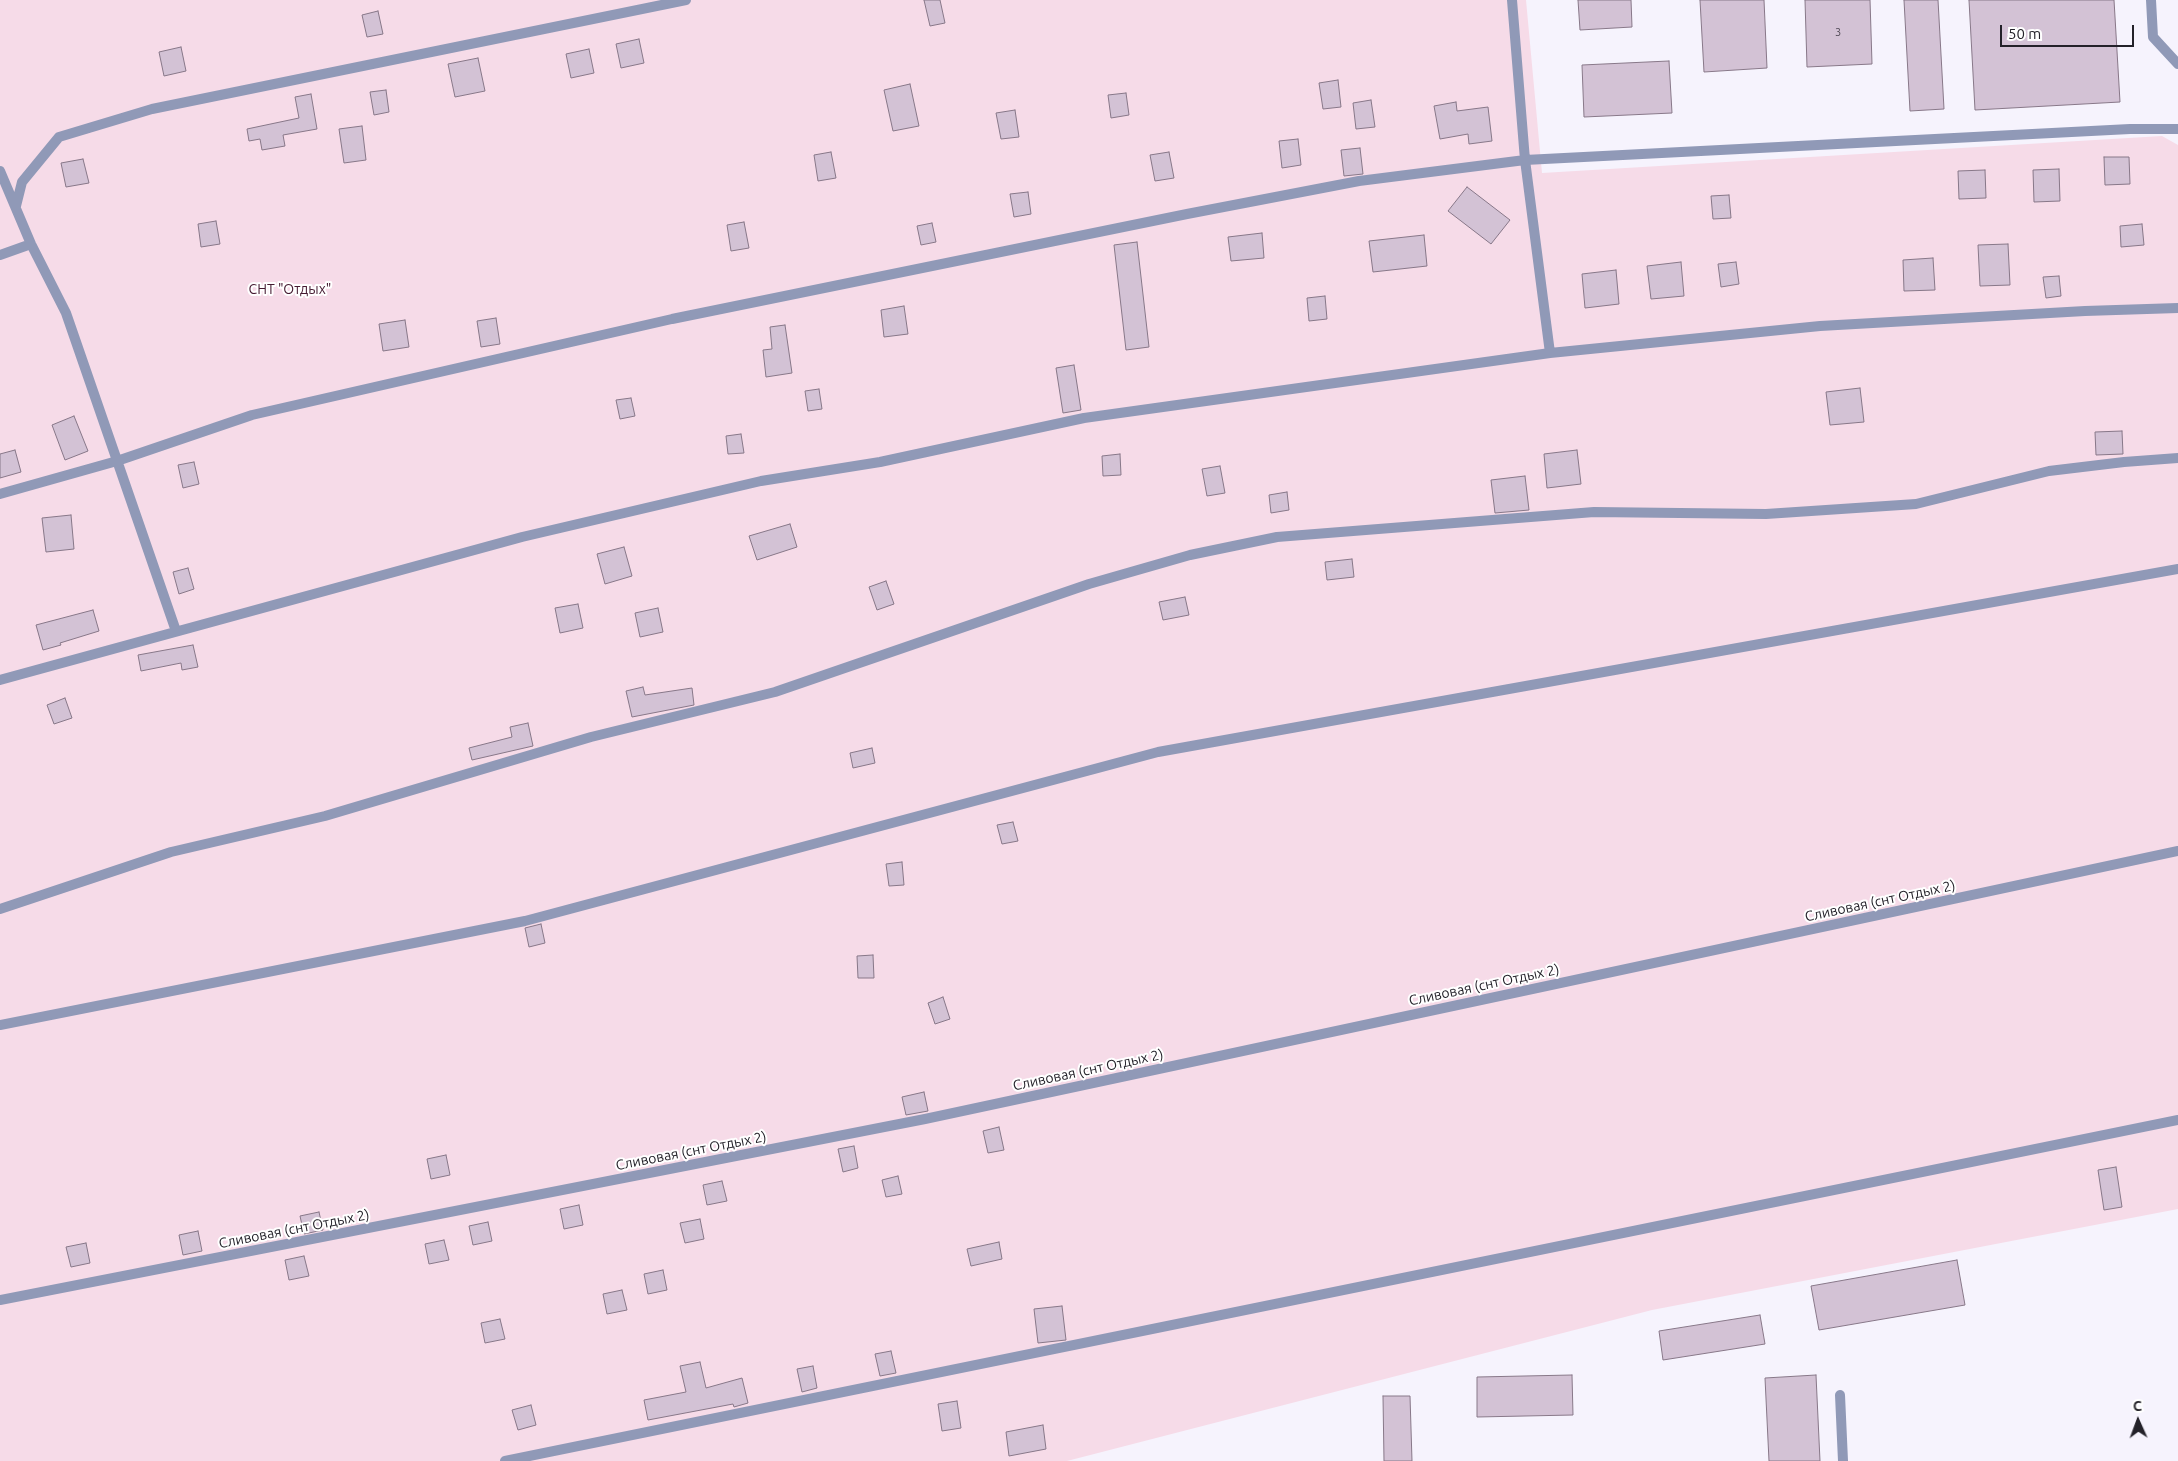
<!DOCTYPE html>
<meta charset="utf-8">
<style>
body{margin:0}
#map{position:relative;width:2178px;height:1461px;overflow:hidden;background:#f6f3fd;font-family:Ubuntu,sans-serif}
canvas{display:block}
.north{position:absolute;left:2113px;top:1396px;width:50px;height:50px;-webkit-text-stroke:4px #fff;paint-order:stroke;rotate:358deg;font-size:14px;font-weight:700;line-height:20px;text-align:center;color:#232129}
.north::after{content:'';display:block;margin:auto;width:18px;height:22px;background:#232129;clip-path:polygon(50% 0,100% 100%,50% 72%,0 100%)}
.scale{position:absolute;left:2000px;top:25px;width:134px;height:22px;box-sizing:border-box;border:2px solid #232129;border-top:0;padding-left:6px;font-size:15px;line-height:18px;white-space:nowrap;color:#232129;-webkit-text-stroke:4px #fff;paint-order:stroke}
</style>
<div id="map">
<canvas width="2178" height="1461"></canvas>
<div class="north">С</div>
<div class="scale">50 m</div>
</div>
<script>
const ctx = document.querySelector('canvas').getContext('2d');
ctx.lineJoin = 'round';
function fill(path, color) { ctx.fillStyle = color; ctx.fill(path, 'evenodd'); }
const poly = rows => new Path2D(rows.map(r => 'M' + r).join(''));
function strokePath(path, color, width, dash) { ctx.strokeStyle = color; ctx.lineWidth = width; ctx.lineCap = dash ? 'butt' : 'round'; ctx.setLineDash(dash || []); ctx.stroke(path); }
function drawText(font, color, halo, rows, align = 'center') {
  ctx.font = font + ' Ubuntu,sans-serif'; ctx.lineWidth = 4; ctx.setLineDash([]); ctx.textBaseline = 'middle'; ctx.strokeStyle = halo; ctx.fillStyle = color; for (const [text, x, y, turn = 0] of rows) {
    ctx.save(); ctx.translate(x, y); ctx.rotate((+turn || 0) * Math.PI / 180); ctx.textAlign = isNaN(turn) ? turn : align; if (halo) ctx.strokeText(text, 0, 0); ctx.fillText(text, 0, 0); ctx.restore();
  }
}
const green = poly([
 [0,0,1526,0,1542,173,2162,136,2178,145,2178,1209,1652,1310,1067,1461,0,1461]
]);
const building = poly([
 [924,0,940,0,945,23,930,26,924,0],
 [1578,0,1631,0,1632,27,1580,30,1578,0],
 [1700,0,1764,0,1767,68,1704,72,1700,0],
 [1805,0,1870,0,1872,64,1807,67,1805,0],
 [1904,0,1938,0,1944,109,1910,111,1904,0],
 [1969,0,2114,0,2120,102,1975,110,1969,0],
 [378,11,383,34,367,37,362,15,378,11],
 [639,39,644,63,621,68,616,44,639,39],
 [181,47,186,71,164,76,159,52,181,47],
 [589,49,594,73,571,78,566,54,589,49],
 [478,58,485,91,455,97,448,64,478,58],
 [1669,61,1672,113,1584,117,1582,65,1669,61],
 [1338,80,1341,107,1323,109,1319,83,1338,80],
 [910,84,919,126,893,131,884,90,910,84],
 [386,90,389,112,374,115,370,92,386,90],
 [1126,93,1129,115,1111,118,1108,95,1126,93],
 [311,94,317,129,283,135,285,146,262,150,260,139,249,141,247,129,299,118,295,97,311,94],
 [1371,100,1375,127,1356,129,1353,103,1371,100],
 [1456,102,1457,111,1488,107,1492,141,1469,144,1468,134,1440,139,1434,106,1456,102],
 [1015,110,1019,137,1001,139,996,113,1015,110],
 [362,126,366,160,344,163,339,129,362,126],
 [1298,139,1301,165,1282,168,1279,141,1298,139],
 [1360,148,1363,174,1344,176,1341,150,1360,148],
 [831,152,836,178,818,181,814,155,831,152],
 [1169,152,1174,178,1155,181,1150,155,1169,152],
 [2104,157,2129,157,2130,184,2105,185,2104,157],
 [83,159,89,183,66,187,61,163,83,159],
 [2059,169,2060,201,2034,202,2033,170,2059,169],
 [1985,170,1986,198,1959,199,1958,171,1985,170],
 [1467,187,1510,220,1491,244,1448,211,1467,187],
 [1028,192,1031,214,1014,217,1010,194,1028,192],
 [1729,195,1731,218,1713,219,1711,196,1729,195],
 [216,221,220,244,201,247,198,224,216,221],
 [744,222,749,248,731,251,727,225,744,222],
 [932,223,936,242,921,245,917,226,932,223],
 [2142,224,2144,245,2121,247,2120,226,2142,224],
 [1262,233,1264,258,1231,261,1228,237,1262,233],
 [1424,235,1427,266,1373,272,1369,241,1424,235],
 [1137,242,1149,347,1126,350,1114,245,1137,242],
 [2008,244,2010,285,1980,286,1978,245,2008,244],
 [1933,258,1935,290,1904,291,1903,260,1933,258],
 [1681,262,1684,296,1651,299,1647,266,1681,262],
 [1736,262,1739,284,1721,287,1718,264,1736,262],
 [1616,270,1619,304,1585,308,1582,274,1616,270],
 [2059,276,2061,296,2046,298,2043,277,2059,276],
 [1325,296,1327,319,1309,321,1307,298,1325,296],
 [904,306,908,334,884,337,881,310,904,306],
 [496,318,500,344,481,347,477,321,496,318],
 [405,320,409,347,383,351,379,324,405,320],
 [785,325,792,373,766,377,763,350,772,349,770,327,785,325],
 [1074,365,1081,410,1063,413,1056,368,1074,365],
 [1860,388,1864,422,1830,425,1826,392,1860,388],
 [819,389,822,409,808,411,805,391,819,389],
 [631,398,635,416,620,419,616,400,631,398],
 [74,416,88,451,65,460,52,425,74,416],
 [2122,431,2123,454,2096,455,2095,432,2122,431],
 [741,434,744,453,728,454,726,436,741,434],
 [15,450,21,472,0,478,0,454,15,450],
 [1577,450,1581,484,1547,488,1544,454,1577,450],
 [1120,454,1121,475,1103,476,1102,456,1120,454],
 [194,462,199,484,183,488,178,465,194,462],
 [1220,466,1225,493,1207,496,1202,469,1220,466],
 [1525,476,1529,510,1495,513,1491,480,1525,476],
 [1287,492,1289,510,1271,513,1269,495,1287,492],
 [71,515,74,549,46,552,42,518,71,515],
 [790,524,797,547,757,560,749,536,790,524],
 [624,547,632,576,605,584,597,554,624,547],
 [1352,559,1354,577,1327,580,1325,562,1352,559],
 [188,568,194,589,179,594,173,572,188,568],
 [886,581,894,604,877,610,869,587,886,581],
 [1185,597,1189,615,1163,620,1159,602,1185,597],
 [578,604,583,628,560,633,555,608,578,604],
 [658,608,663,632,640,637,635,613,658,608],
 [93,610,99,631,60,643,61,645,43,650,36,625,93,610],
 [193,645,198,667,182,670,181,663,141,671,138,655,193,645],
 [643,687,645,695,692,688,694,705,632,717,626,691,643,687],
 [65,698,72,718,54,724,47,705,65,698],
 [528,723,533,746,472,760,469,748,512,737,510,727,528,723],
 [872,748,875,763,853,768,850,753,872,748],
 [1013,822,1018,841,1002,844,997,825,1013,822],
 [902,862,904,885,889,886,886,864,902,862],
 [541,924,545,943,529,947,525,928,541,924],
 [873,955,874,978,858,978,857,956,873,955],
 [943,997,950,1019,935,1024,928,1003,943,997],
 [924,1092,928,1111,906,1115,902,1097,924,1092],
 [999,1127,1004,1150,988,1153,983,1131,999,1127],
 [854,1146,858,1168,843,1172,838,1149,854,1146],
 [446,1155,450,1175,431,1179,427,1159,446,1155],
 [2116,1167,2122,1207,2104,1210,2098,1170,2116,1167],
 [898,1176,902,1194,886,1197,882,1180,898,1176],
 [722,1181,727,1201,707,1205,703,1185,722,1181],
 [579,1205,583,1225,564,1229,560,1209,579,1205],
 [319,1212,323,1230,304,1234,300,1216,319,1212],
 [700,1219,704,1239,685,1243,680,1223,700,1219],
 [488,1222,492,1241,473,1245,469,1226,488,1222],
 [198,1231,202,1251,183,1255,179,1235,198,1231],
 [444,1240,449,1260,429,1264,425,1244,444,1240],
 [999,1242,1002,1259,971,1266,967,1249,999,1242],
 [86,1243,90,1263,71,1267,66,1247,86,1243],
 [304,1256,309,1276,289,1280,285,1260,304,1256],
 [1957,1260,1965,1305,1819,1330,1811,1286,1957,1260],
 [663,1270,667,1290,648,1294,644,1274,663,1270],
 [622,1290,627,1310,607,1314,603,1294,622,1290],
 [1062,1306,1066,1340,1038,1343,1034,1309,1062,1306],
 [1760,1315,1765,1344,1663,1360,1659,1331,1760,1315],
 [500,1319,505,1339,485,1343,481,1323,500,1319],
 [891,1351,896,1373,880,1376,875,1354,891,1351],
 [700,1362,706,1388,742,1378,748,1403,734,1407,733,1404,648,1420,644,1400,686,1392,680,1366,700,1362],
 [813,1366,817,1388,802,1392,797,1369,813,1366],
 [1572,1375,1573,1415,1477,1417,1477,1377,1572,1375],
 [1816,1375,1820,1461,1769,1461,1765,1378,1816,1375],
 [1383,1396,1410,1396,1412,1461,1384,1461,1383,1396],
 [957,1401,961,1428,942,1431,938,1404,957,1401],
 [531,1405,536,1425,518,1430,512,1410,531,1405],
 [1043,1425,1046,1449,1009,1456,1006,1432,1043,1425]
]);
const service = poly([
 [1512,0,1525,160,1550,353],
 [2151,0,2153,37,2178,64],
 [0,171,31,244,66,313,176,631],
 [16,206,22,182,59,137,152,109,686,0],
 [0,255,31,244],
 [0,494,117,461,252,415,672,319,1187,214,1359,181,1525,160,2130,129,2178,129],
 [0,680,522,537,761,481,880,462,1084,418,1550,353,1820,326,2085,311,2178,308],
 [0,909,171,852,325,816,591,737,775,692,1089,584,1190,555,1277,537,1594,512,1766,514,1916,504,2049,471,2124,462,2178,458],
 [0,1025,525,921,1158,752,2178,569],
 [0,1300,925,1119,2178,851],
 [1840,1395,1843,1461],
 [505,1461,2178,1120]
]);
const numberNames = [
 ["3",1838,32]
];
const parkNames = [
 ["СНТ \"Отдых\"",290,289]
];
const streetNames = [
 ["Сливовая (снт Отдых 2)",1880,901,-12],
 ["Сливовая (снт Отдых 2)",1484,985,-12],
 ["Сливовая (снт Отдых 2)",1088,1070,-12],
 ["Сливовая (снт Отдых 2)",691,1151,-11],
 ["Сливовая (снт Отдых 2)",294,1229,-11]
];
fill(green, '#f6dbe8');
fill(building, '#d3c2d5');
strokePath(building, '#887889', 1);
strokePath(service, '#9099b7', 10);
drawText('11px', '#4f4954', null, numberNames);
drawText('14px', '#441a31', '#fff', parkNames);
drawText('14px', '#232129', '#fff', streetNames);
</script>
